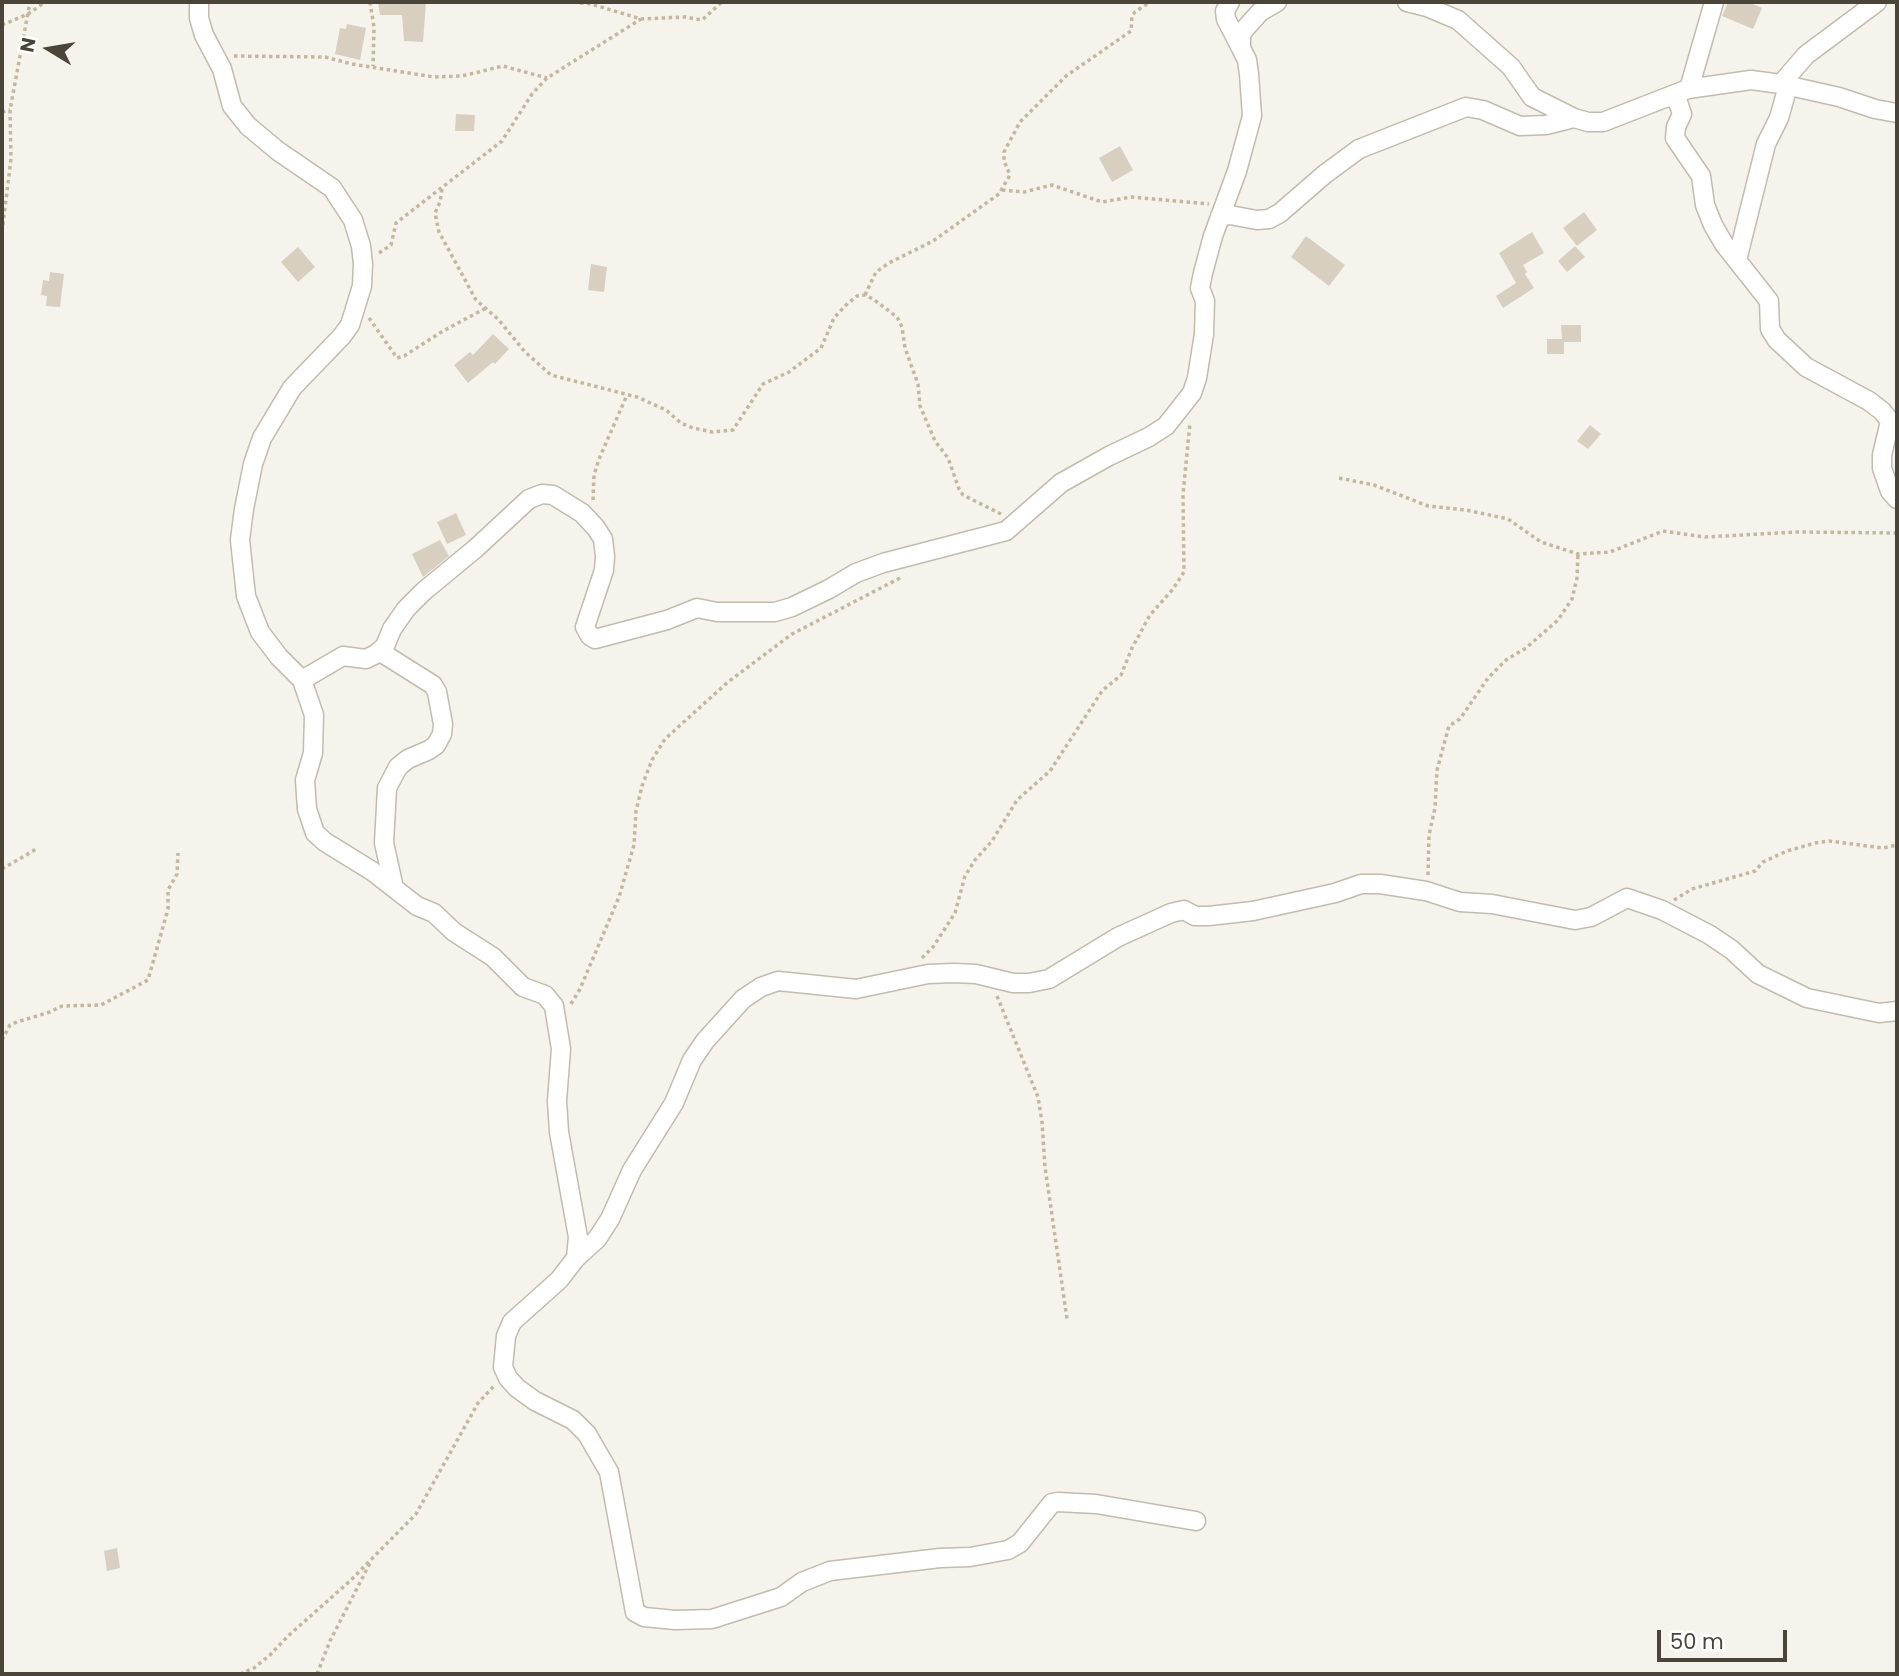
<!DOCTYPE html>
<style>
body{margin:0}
#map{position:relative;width:1899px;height:1676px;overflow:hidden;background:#f6f3ec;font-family:Poppins,sans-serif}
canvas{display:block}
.frame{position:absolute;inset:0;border:4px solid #4b4439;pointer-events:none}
.north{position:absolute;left:14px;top:14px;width:70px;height:70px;-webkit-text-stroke:5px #fff;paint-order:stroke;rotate:281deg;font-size:19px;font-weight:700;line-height:28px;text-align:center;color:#4b4439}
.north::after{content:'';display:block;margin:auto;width:24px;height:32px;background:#4b4439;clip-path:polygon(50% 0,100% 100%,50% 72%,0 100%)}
.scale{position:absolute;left:1657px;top:1630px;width:130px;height:32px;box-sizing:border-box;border:4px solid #4b4439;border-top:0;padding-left:9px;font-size:21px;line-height:24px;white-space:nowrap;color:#4b4439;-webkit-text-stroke:5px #fff;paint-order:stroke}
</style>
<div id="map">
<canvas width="1899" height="1676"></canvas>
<div class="frame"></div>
<div class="north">N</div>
<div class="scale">50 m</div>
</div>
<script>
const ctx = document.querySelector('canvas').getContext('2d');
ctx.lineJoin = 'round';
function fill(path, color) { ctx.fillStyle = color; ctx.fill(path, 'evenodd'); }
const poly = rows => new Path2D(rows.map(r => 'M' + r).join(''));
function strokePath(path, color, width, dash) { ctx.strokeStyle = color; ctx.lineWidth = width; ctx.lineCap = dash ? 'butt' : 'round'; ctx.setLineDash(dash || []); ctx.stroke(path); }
const building = poly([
 [378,2,426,2,423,42,404,41,402,15,380,15],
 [1728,2,1748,2,1762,8,1753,29,1722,16],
 [347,24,366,28,360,60,335,54,340,28,346,29],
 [456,114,475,115,474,131,455,131],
 [1120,146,1133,170,1112,182,1099,158],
 [1584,212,1597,230,1577,246,1563,228],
 [1532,232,1544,253,1523,265,1527,272,1525,274,1534,288,1503,308,1496,296,1516,283,1499,253],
 [1306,236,1345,265,1329,286,1291,257],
 [1575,246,1585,257,1567,272,1558,261],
 [298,247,315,267,298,282,281,262],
 [591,264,607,267,604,292,588,290],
 [50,272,64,274,60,307,46,306,47,296,41,295,43,280,49,281],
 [1561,325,1581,325,1581,342,1564,342,1564,354,1547,354,1547,339,1562,339],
 [493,334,509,349,495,364,493,362,468,383,454,365,470,352,473,355],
 [1590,425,1601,434,1588,449,1577,441],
 [456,513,466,535,447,544,437,522],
 [440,540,449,556,423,577,412,554],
 [117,1548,120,1568,107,1571,104,1551]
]);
const path = poly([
 [370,2,374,27,373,66],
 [573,2,591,4,641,19,685,17,702,20,722,2],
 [2,25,28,14,45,2],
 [234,56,325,57,352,64,434,77,462,76,503,66,547,78],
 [2,112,10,110],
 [442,189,440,202,435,213,439,232,476,300,498,319,525,352,551,375,637,397,666,410,681,423,693,428,712,432,733,430,763,384,789,372,821,348,834,318,846,305,857,296,865,295,873,299,897,317,902,327,905,348,918,384,920,406,935,441,948,458,959,489,963,495,1001,514],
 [1002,190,1024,192,1052,185,1102,202,1131,197,1209,204],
 [2,232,11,159,10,110,30,2],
 [379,253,391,245,396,223,502,141,532,94,547,78,641,19],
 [865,295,876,272,889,263,933,241,999,194,1010,175,1004,161,1004,152,1020,122,1066,76,1131,31,1132,16,1135,12,1150,2],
 [369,318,397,358,404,356,443,331,486,308],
 [1339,478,1374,485,1428,506,1466,510,1508,519,1541,542,1578,554,1610,552,1663,531,1705,537,1797,532,1897,533],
 [593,500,594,475,599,459,627,395],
 [2,869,38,848],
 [1428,875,1429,835,1435,808,1437,770,1449,726,1460,719,1488,678,1506,660,1526,648,1558,620,1572,599,1577,578,1578,554],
 [1674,900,1692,889,1755,871,1763,862,1787,851,1815,843,1829,841,1883,848,1897,845],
 [922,958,933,947,955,913,965,876,975,860,992,841,1017,800,1050,771,1102,691,1121,675,1132,648,1150,615,1173,589,1184,572,1183,494,1190,423],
 [997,996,1038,1097,1042,1122,1045,1167,1067,1319],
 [571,1004,580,989,619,897,634,845,636,811,642,786,652,760,665,739,728,682,792,634,902,577],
 [2,1040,10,1025,17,1022,50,1012,62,1006,101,1005,148,980,168,909,168,890,177,874,178,853],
 [240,1674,254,1668,270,1655,288,1636,350,1581,416,1514,478,1403,494,1386],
 [317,1674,330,1641,371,1561]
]);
const minor = poly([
 [199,2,199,18,204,35,222,69,232,106,248,126,278,151,332,188,353,220,361,246,363,264,362,286,350,325,342,336,292,388,262,438,253,464,244,509,240,540,246,596,260,632,279,657,302,680,314,715,313,753,305,780,307,809,315,833,325,842,372,871,417,906,434,913,454,932,493,957,523,987,545,995,554,1006,561,1049,557,1101,559,1132,578,1237,576,1258,559,1280,512,1322,506,1336,503,1367,508,1378,517,1388,535,1401,573,1420,587,1434,609,1472,635,1612,644,1617,675,1620,712,1619,781,1597,802,1582,830,1571,940,1558,970,1557,1008,1550,1020,1543,1052,1503,1058,1502,1096,1504,1196,1521],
 [1230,2,1225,11,1226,19,1241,48],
 [1407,2,1427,7,1458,20,1511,67,1532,97,1574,118,1588,122,1603,122,1688,89,1751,80,1781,84,1839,97,1875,109,1897,113],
 [1781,84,1806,55,1877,2],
 [1689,89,1714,2],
 [1672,97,1678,102,1682,114,1676,127,1675,138,1701,176,1705,205,1713,225,1724,244,1769,301,1770,329,1777,340,1806,367,1869,401,1882,411,1890,421,1882,455,1882,468,1890,491,1897,499],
 [1220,216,1230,215,1257,220,1269,219,1280,213,1325,174,1359,149,1466,107,1483,110,1520,126,1546,125,1574,118],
 [1737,260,1766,144,1779,118,1788,86],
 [379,651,433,685,437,692,443,724,442,734,436,745,429,750,408,759,398,767,387,788,384,843,394,888],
 [302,680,343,656,366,659,376,654,385,646,392,629,406,609,424,591,475,549,529,499,542,494,553,495,582,513,596,528,603,539,605,556,604,570,585,627,590,636,595,639,667,620,697,608,717,612,775,612,792,607,829,589,856,573,883,563,1006,531,1061,483,1109,456,1149,437,1166,426,1177,412,1192,393,1197,378,1204,334,1205,301,1200,288,1203,273,1213,236,1237,171,1252,116,1249,74,1247,60,1241,48,1241,37,1243,31,1260,12,1277,2],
 [576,1258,597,1239,610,1219,632,1170,674,1103,692,1060,705,1041,743,999,761,987,778,981,856,989,928,974,954,973,976,974,1013,983,1029,983,1049,979,1118,937,1171,913,1184,910,1195,916,1209,916,1253,911,1335,893,1361,884,1380,884,1426,891,1460,902,1492,904,1575,920,1591,917,1627,898,1662,910,1710,935,1732,950,1758,974,1807,998,1879,1013,1897,1011]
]);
fill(building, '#d8cfc1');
strokePath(minor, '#c2bbae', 21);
strokePath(path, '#c4b79f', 3.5, [3.5, 3.5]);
strokePath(minor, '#fff', 18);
</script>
